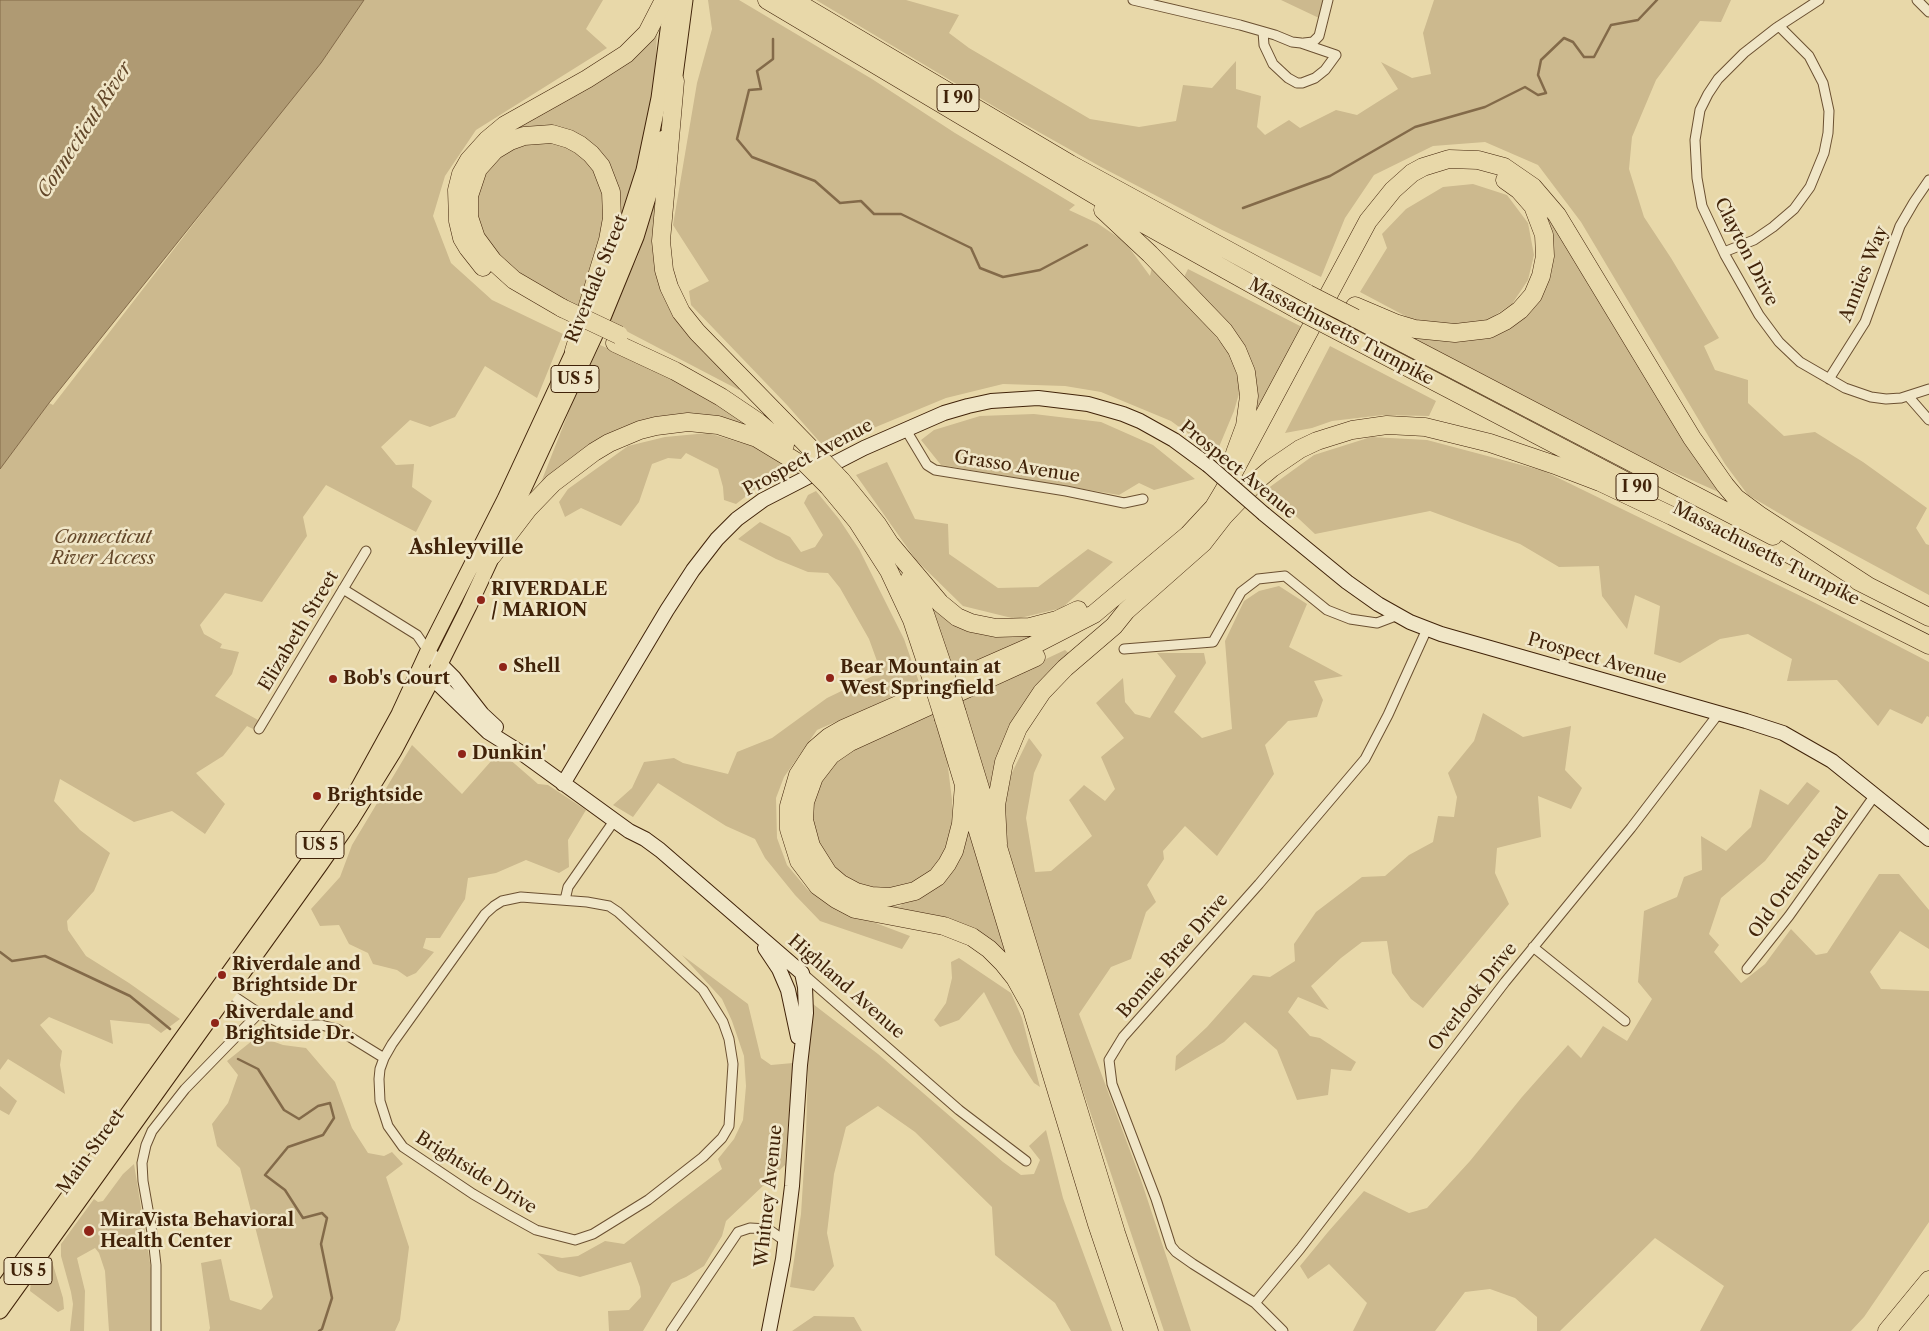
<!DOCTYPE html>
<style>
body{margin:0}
canvas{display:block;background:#e8d8a9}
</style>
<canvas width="1929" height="1331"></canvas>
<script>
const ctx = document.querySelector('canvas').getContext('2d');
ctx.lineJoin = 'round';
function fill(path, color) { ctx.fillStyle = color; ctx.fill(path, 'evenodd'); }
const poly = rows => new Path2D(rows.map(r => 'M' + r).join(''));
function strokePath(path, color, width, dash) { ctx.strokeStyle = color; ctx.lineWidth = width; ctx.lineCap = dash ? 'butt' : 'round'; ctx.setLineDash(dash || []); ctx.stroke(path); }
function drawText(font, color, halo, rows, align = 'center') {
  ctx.font = font + ' "Libre Caslon Text",serif'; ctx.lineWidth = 5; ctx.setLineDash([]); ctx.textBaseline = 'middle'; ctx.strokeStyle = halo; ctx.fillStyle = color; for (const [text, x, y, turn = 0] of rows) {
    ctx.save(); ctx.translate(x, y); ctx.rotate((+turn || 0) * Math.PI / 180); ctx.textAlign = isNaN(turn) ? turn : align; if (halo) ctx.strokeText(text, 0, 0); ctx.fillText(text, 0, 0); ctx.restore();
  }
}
const green = poly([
 [364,0,603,0,586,29,607,48,476,130,445,176,433,216,451,263,492,300,563,334,537,398,485,366,455,417,430,427,410,420,381,447,396,465,414,464,412,487,432,501,416,532,326,485,303,517,307,536,262,602,225,593,200,625,204,634,222,644,220,648,239,652,232,674,215,696,258,720,253,729,247,726,223,756,196,773,225,804,205,834,172,811,134,822,60,779,54,801,80,830,110,853,94,891,67,921,68,930,86,956,129,983,180,1019,161,1033,149,1024,110,1020,113,1044,49,1017,40,1025,62,1051,60,1065,65,1094,8,1059,0,1070,0,469,49,403,53,405,271,124,321,63],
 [708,0,739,0,872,79,955,133,1075,205,1069,210,1097,223,1125,242,1150,276,1152,267,1178,292,1213,333,1233,359,1240,390,1234,411,1216,454,1171,421,1101,392,1065,386,1003,384,946,398,825,448,787,405,691,305,689,291,709,281,673,225,697,83,712,29],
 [816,0,906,0,959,15,949,33,969,48,1090,119,1139,127,1176,121,1183,85,1212,88,1236,61,1236,89,1261,96,1257,127,1265,135,1289,120,1300,128,1336,110,1357,115,1398,89,1381,62,1412,78,1431,74,1423,33,1434,0,1731,0,1721,22,1700,21,1656,80,1632,137,1629,169,1644,217,1671,258,1719,338,1704,346,1715,370,1748,380,1748,403,1784,436,1815,432,1863,462,1927,508,1916,528,1926,544,1929,545,1929,595,1794,522,1748,495,1725,464,1581,222,1538,165,1485,142,1433,146,1374,175,1345,218,1321,277,1222,230,1101,167,1005,113],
 [1281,0,1324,0,1319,18],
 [657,27,656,58,649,116,630,191,619,223,617,215,576,137,497,137],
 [551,140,573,149,590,162,601,180,607,211,590,278,578,307,510,273,477,228,473,202,481,176,497,154,524,142],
 [661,184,656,264,739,385,739,390,607,321,638,256],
 [1473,184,1507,195,1528,223,1534,255,1528,280,1512,304,1488,320,1452,329,1426,327,1360,292,1387,248,1382,234,1406,209,1443,187],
 [1537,198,1723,494,1662,467,1386,324,1467,339,1542,289],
 [1188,269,1304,328,1257,418,1253,417,1254,393,1183,279],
 [600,345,651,367,694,390,762,433,661,420,540,485,573,401],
 [1330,346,1436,401,1429,416,1383,415,1332,421,1312,428,1285,433],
 [1034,414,1101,422,1153,445,1195,479,1154,490,1139,483,1119,495,941,465,921,440,934,430,980,416],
 [708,433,755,447,793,469,757,488,736,504,724,500,723,487,718,469,686,453,681,459,668,458,652,464,639,502,621,526,581,508,565,517,559,502,568,489,628,446,665,437],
 [1371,437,1427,440,1544,471,1815,603,1929,662,1929,717,1927,716,1922,724,1890,709,1878,726,1837,680,1787,681,1792,659,1748,634,1720,639,1680,663,1654,654,1660,606,1635,595,1627,629,1602,596,1599,566,1559,567,1520,544,1430,511,1315,534,1267,489,1314,455],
 [887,462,915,519,948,524,949,554,998,588,1038,587,1088,549,1113,562,1062,608,1016,619,963,606,916,560,856,475],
 [816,491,839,519,859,549,904,639,920,685,817,730,784,777,776,798,777,838,787,865,808,890,837,910,873,922,910,936,902,949,820,921,795,895,765,858,755,839,726,826,658,783,633,817,613,805,632,788,644,762,674,758,683,763,728,774,737,752,772,738,827,698,881,672,869,639,840,588,828,573,808,572,776,559,738,539,760,522,790,537,801,552,815,547,823,535,804,503,808,495],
 [1279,586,1307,604,1289,647,1343,676,1314,681,1323,700,1317,717,1288,721,1265,745,1274,774,1217,856,1185,826,1163,851,1164,859,1147,885,1156,902,1146,912,1131,959,1111,967,1079,1014,1141,1180,1191,1331,1164,1331,1044,975,1008,858,1003,791,1029,738,1042,755,1034,773,1026,818,1035,872,1051,871,1092,836,1069,800,1084,785,1105,801,1115,789,1101,757,1124,738,1096,703,1123,678,1125,702,1135,714,1150,718,1176,676,1157,653,1204,653,1206,663,1174,712,1202,738,1232,729,1225,641,1244,601,1259,591],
 [925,597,943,617,969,631,1000,637,1046,633,954,677],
 [1065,650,1072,656,1051,676,989,794,961,702,965,697],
 [934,711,947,759,952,800,953,828,946,854,933,872,916,885,869,891,827,865,811,820,813,797,822,776,842,756],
 [1483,713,1523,737,1571,726,1565,770,1582,788,1571,809,1538,796,1541,837,1497,848,1495,873,1509,904,1423,1008,1411,999,1392,973,1387,941,1362,942,1341,958,1311,986,1329,1010,1298,997,1288,1012,1310,1036,1320,1038,1356,1062,1351,1071,1331,1069,1328,1095,1297,1100,1277,1050,1245,1022,1224,1042,1175,1071,1176,1056,1207,1027,1253,975,1270,977,1295,961,1294,944,1316,912,1362,877,1385,876,1409,855,1433,842,1438,816,1454,817,1457,797,1448,773,1474,741],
 [412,745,462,794,500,751,538,784,548,785,586,810,568,840,569,867,559,873,526,860,496,873,468,878,465,899,440,938,426,938,423,948,434,952,416,973,407,977,397,970,373,964,368,953,349,944,339,925,320,926,311,909,340,877,352,845],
 [1807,782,1820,791,1765,861,1721,898,1709,934,1719,945,1714,952,1741,983,1765,964,1791,929,1816,955,1827,953,1879,874,1899,874,1929,910,1929,949,1900,931,1870,972,1881,989,1929,991,1929,1222,1864,1317,1851,1331,1700,1331,1724,1286,1655,1238,1560,1331,1537,1331,1537,1317,1515,1298,1490,1289,1465,1292,1435,1331,1353,1331,1367,1303,1329,1264,1308,1279,1300,1266,1328,1232,1364,1191,1409,1213,1427,1208,1470,1161,1522,1097,1568,1045,1581,1058,1603,1026,1627,1041,1652,999,1638,982,1644,911,1677,897,1684,877,1702,870,1701,836,1726,851,1751,827,1760,789,1788,805],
 [971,831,1013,963,996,948,882,906,900,906,966,832],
 [682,955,748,1004,761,1058,771,1065,793,1063,785,1165,726,1221,722,1236,704,1266,686,1277,672,1283,643,1331,609,1331,608,1311,629,1310,641,1297,640,1287,631,1262,580,1277,558,1271,537,1253,562,1258,578,1256,605,1241,624,1244,722,1169,718,1159,734,1139,743,1120,746,1086,744,1056,732,1021,722,999],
 [959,958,1011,993,1022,1018,1040,1087,1034,1083,1014,1052,984,992,959,1020,940,1027,934,1020,946,1003,952,978,951,962],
 [813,1004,878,1054,1003,1162,1021,1175,1034,1174,1040,1160,1029,1146,1046,1130,1063,1198,1112,1331,1071,1331,1055,1303,995,1255,992,1207,915,1132,878,1106,846,1127,834,1174,827,1233,834,1266,814,1291,790,1287,801,1214,806,1135,809,1033],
 [258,1036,283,1045,306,1048,335,1082,352,1128,368,1153,384,1156,392,1152,403,1164,386,1177,409,1247,400,1320,395,1331,209,1331,210,1328,201,1263,221,1259,230,1300,261,1310,273,1297,240,1168,217,1146,212,1124,228,1103,238,1075,227,1061],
 [0,1086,17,1101,9,1115,0,1110],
 [134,1164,152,1275,151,1331,109,1331,105,1271,99,1253,95,1248,77,1258,85,1291,84,1331,70,1331,73,1304,71,1292,61,1256,61,1244,94,1199,98,1202,103,1201,123,1174],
 [51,1258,63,1298,64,1309,58,1312,30,1291,31,1282],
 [814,1316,854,1317,862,1331,792,1331]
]);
const water = poly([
 [0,0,364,0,321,63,49,403,0,469,0,0]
]);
const stream = poly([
 [773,39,773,59,757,71,761,89,749,90,737,139,752,157,815,181,840,203,861,201,874,214,901,214,971,248,980,268,1003,277,1040,270,1087,245],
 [1243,208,1330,176,1415,127,1485,107,1525,87,1538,95,1546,93,1538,75,1541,60,1564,38,1573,42,1584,57,1594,57,1611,25,1638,20,1657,0],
 [0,952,12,961,45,956,130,996,170,1029],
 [238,1059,258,1069,284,1110,299,1119,318,1106,330,1103,334,1118,323,1135,288,1147,265,1175,285,1190,303,1218,322,1213,327,1218,321,1244,332,1298,322,1329,319,1331]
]);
const street = poly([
 [1133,0,1240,25,1275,35,1292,42,1301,43,1336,55,1325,70,1315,78,1302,83,1297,83,1288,78,1273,64,1264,45,1263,32],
 [1819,0,1776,28,1744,53,1718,79,1708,94,1700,110,1695,140,1697,178,1702,206,1725,255,1759,315,1779,342,1800,362,1845,388,1871,397,1886,399,1901,398,1929,389],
 [1917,0,1929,12],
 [1304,43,1313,42,1319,36,1328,0],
 [1724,252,1754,240,1773,227,1794,209,1810,187,1824,153,1828,133,1829,111,1823,83,1809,56,1779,26],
 [1829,379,1865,322,1900,226,1914,202,1929,180],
 [1908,396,1929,420],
 [906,430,927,465,935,470,1066,491,1124,503,1143,499],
 [343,589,417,635,428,651],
 [1124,649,1213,642,1241,592,1258,579,1285,576,1327,610,1350,619,1377,623,1398,615],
 [259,729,366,551],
 [521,897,587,902,609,906,618,912,703,990,723,1022,729,1039,733,1064,729,1126,722,1138,703,1157,648,1200,593,1234,575,1240,536,1230,509,1215,473,1194,403,1147,388,1126,380,1101,379,1079,380,1069,384,1058,392,1044,485,914,494,906,502,901,521,897],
 [565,900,568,887,614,821],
 [1533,947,1625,1021],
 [1747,969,1789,916,1875,795],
 [802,973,959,1110,1026,1161],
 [229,993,259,1013,280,1023,294,1025,321,1025,337,1029,384,1058],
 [1255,1303,1300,1249,1505,982,1631,828,1719,713],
 [156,1331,156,1265,153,1238,143,1181,142,1163,146,1145,152,1131,185,1089,259,1013],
 [671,1331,738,1232,750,1228,768,1229,785,1241],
 [1283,1331,1255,1303,1193,1264,1176,1252,1171,1246,1156,1199,1112,1084,1109,1060,1123,1037,1259,884,1365,759,1388,715,1427,629]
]);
const secondary = poly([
 [1264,514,1347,582,1378,604,1410,622,1441,634,1746,721,1783,733,1832,761,1929,839],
 [433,657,454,678,482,714,496,727],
 [424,673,432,678,488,732,523,754,629,831,645,839,660,850,802,973,805,987,806,1013,800,1065,792,1186,783,1259,769,1331],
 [563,784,667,610,693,570,717,539,737,519,763,500,864,448,944,413,968,406,991,401,1038,398,1088,404,1123,414,1140,421,1174,440,1208,465],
 [765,948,779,969,788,990,798,1037]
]);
const primary = poly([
 [673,91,685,0],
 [594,307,618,251,644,170,659,98,672,0],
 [0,1292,310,860,355,794,399,714,428,651,505,499,578,342],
 [0,1311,320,865,350,822,394,751,440,664,469,606,602,320,636,237,653,181,664,138]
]);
const highway = poly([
 [767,0,1142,223,1298,310],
 [793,0,1070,164,1308,294],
 [675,81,661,241,664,270,669,287,681,312,697,332,817,455],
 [1103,210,1150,254,1224,331,1237,350,1246,372,1249,396,1245,426,1235,453],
 [483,267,468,248,462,238,458,221,457,190,461,174,469,160,487,140,505,125,587,79,626,54,647,33,664,0],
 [1355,306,1395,323,1415,329,1455,333,1489,329,1505,321,1520,310,1533,295,1541,276,1545,256,1544,235,1533,206,1519,190,1505,180],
 [562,308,514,280,493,261,476,238,469,217,469,196,478,169,495,150,510,141,524,136,552,134,569,139,580,145,591,154,601,166,611,192,612,218,608,240,574,351],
 [1355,318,1773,536],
 [1346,335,1631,484],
 [615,343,675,371,721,397,758,422,785,445],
 [841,480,877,524,897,555],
 [828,486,857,521,889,571,912,620,930,674],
 [891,545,940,603,957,617,971,623,996,628,1030,627,1057,620,1078,610],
 [492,556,528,509,553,483,594,452,609,443,640,430,656,426,688,422,718,425,757,438,800,464],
 [910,578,925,614,943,667],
 [1858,581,1929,617],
 [957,713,1116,1233,1149,1331],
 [944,719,1097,1224,1133,1331],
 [964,784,961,824,954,851,947,864,937,877,915,891,890,897,871,896,856,892,841,884,828,873,811,846,804,820,805,802,814,777,831,755,850,742,1036,657],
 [998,844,996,805,1004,762,1018,728,1042,692,1065,668,1114,626,1126,611,1203,543,1224,516,1259,479,1272,468,1300,449,1317,441,1352,430,1387,425,1425,427,1490,443,1558,466,1600,482,1672,516,1929,645],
 [1030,1005,1015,978,1003,963,989,949,972,937,944,926,855,909,836,899,818,886,799,861,789,829,789,806,798,775,815,749,829,737,843,729,1032,646,1094,614,1188,535,1214,507,1223,492,1368,221,1393,190,1412,173,1423,167,1449,159,1478,160,1504,167,1533,187,1557,215,1692,438,1725,485,1736,498,1759,515,1868,586],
 [1887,1331,1929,1280]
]);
const secondaryBridge = poly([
 [1208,465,1264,514]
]);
const highwayBridge = poly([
 [1308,294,1355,318],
 [562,308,619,335],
 [1298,310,1346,335],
 [817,455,841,480],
 [804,462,828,486],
 [943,667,957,713],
 [930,674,944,719]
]);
const markers = [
 [481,600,5,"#8f2418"],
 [503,667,5,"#8f2418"],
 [830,678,5,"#8f2418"],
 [333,679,5,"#8f2418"],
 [462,754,5,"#8f2418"],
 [317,796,5,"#8f2418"],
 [222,975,5,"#8f2418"],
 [215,1023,5,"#8f2418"],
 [89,1231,6,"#8f2418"]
];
const shields = [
 [958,98,42],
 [575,379,48],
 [1637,487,42],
 [320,845,48],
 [28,1271,48]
];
const shieldNames = [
 ["I 90",958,98],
 ["US 5",575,379],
 ["I 90",1637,487],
 ["US 5",320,845],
 ["US 5",28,1271]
];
const streetNames = [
 ["Clayton Drive",1746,252,63],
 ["Annies Way",1864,274,-68],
 ["Riverdale Street",597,279,-68],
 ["Massachusetts Turnpike",1341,332,28],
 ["Prospect Avenue",808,458,-28],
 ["Grasso Avenue",1017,467,9],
 ["Prospect Avenue",1238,470,39],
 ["Massachusetts Turnpike",1766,554,27],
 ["Elizabeth Street",299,631,-59],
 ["Prospect Avenue",1597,659,16],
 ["Old Orchard Road",1799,873,-54],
 ["Bonnie Brae Drive",1173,956,-49],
 ["Highland Avenue",846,987,41],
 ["Overlook Drive",1473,997,-52],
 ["Main Street",91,1152,-54],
 ["Brightside Drive",476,1173,32],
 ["Whitney Avenue",769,1196,-84]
];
const parkNames = [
 ["Connecticut",103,538],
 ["River Access",103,559]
];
const poiNames = [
 ["RIVERDALE",491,590],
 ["/ MARION",491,611],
 ["Shell",513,667],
 ["Bear Mountain at",840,668],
 ["West Springfield",840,689],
 ["Bob's Court",343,679],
 ["Dunkin'",472,754],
 ["Brightside",327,796],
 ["Riverdale and",232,965],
 ["Brightside Dr",232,986],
 ["Riverdale and",225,1013],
 ["Brightside Dr.",225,1034],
 ["MiraVista Behavioral",100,1221],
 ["Health Center",100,1242]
];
const waterNames = [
 ["Connecticut River",85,130,-57]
];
const quarterNames = [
 ["Ashleyville",466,548]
];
fill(green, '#ccb98e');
fill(water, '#af9a73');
strokePath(water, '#836a49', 1);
strokePath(stream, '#836a49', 2.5);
strokePath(street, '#6b5031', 11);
strokePath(secondary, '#412309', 16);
strokePath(primary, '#412309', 17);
strokePath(highway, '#412309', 19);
strokePath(street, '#f0e6c7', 9);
strokePath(secondary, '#f0e6c7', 14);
strokePath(primary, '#e8d8a9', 15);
strokePath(highway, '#e8d8a9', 18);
strokePath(secondaryBridge, '#412309', 16, []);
strokePath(highwayBridge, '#412309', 19, []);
strokePath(secondaryBridge, '#f0e6c7', 14);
strokePath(highwayBridge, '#e8d8a9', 18);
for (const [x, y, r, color] of markers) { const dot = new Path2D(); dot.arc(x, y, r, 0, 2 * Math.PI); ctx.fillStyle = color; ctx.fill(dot); strokePath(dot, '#f0e6c7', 2); }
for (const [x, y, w] of shields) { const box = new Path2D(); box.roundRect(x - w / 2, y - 13.5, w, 27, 4); ctx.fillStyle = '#f0e6c7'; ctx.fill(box); strokePath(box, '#412309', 1); }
drawText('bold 16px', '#412309', null, shieldNames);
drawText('18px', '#412309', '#f0e6c7', streetNames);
drawText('italic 18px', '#64482a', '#f0e6c7', parkNames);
drawText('bold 18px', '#412309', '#f0e6c7', poiNames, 'left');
drawText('italic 19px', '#624729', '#f0e6c7', waterNames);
drawText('bold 20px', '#412309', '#f0e6c7', quarterNames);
</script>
